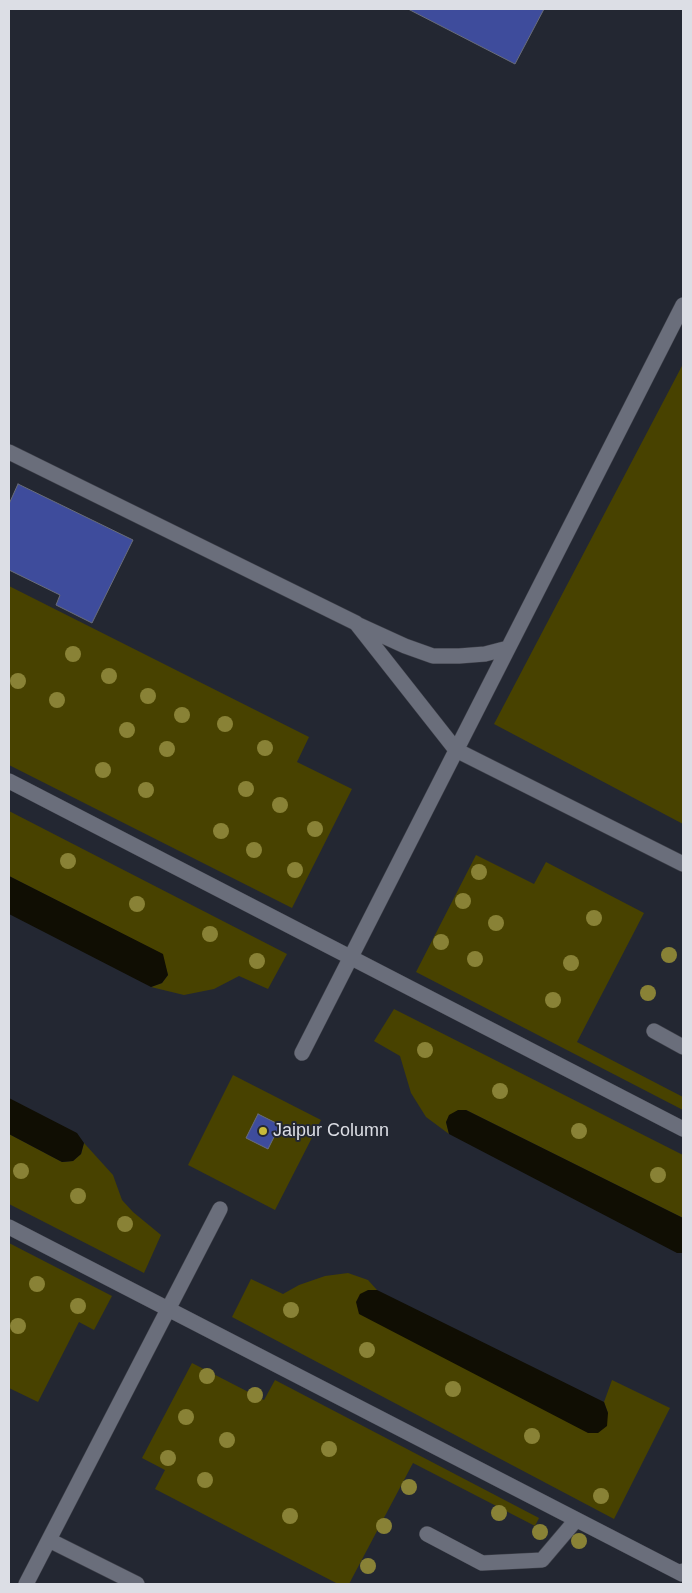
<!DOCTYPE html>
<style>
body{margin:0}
#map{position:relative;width:692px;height:1593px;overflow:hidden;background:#232732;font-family:Helvetica,sans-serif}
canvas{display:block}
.frame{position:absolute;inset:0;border:10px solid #dcdee5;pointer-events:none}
</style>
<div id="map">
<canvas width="692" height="1593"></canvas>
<div class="frame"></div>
</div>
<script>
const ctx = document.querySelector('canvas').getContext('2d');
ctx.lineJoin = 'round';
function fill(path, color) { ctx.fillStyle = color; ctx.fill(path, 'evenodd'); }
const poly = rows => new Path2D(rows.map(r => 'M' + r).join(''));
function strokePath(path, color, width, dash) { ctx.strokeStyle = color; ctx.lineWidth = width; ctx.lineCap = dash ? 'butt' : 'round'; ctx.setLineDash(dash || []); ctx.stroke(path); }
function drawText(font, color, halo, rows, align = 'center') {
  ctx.font = font + ' Helvetica,sans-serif'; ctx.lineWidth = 4; ctx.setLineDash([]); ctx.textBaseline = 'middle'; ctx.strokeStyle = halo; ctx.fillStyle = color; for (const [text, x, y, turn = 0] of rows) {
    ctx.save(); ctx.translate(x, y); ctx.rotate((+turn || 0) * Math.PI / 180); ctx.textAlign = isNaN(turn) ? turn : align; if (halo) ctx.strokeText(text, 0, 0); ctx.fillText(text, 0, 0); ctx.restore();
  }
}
const green = poly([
 [683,364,683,824,494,724],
 [9,586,309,737,297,762,352,789,292,908,9,765],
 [9,811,287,954,268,989,239,976,214,989,184,995,151,987,162,983,168,975,162,954,9,876],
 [476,855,534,884,546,862,644,913,577,1042,683,1097,683,1110,416,972],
 [394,1009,683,1155,683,1218,466,1110,446,1122,449,1134,426,1117,411,1093,400,1056,374,1041],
 [233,1075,321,1120,275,1210,188,1165],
 [9,1134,62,1162,73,1161,81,1154,84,1143,113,1175,122,1200,133,1212,161,1235,144,1273,9,1204],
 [9,1243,112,1296,94,1330,79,1322,38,1402,9,1388],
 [348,1273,368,1280,377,1290,368,1290,608,1413,604,1402,612,1380,670,1408,614,1519,232,1317,251,1279,283,1294,299,1285,325,1276],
 [192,1363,264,1400,275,1380,539,1518,535,1526,413,1463,349,1584,338,1584,155,1489,165,1470,142,1458]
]);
const water = poly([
 [9,876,163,954,168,975,162,983,151,987,9,914],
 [9,1098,77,1133,84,1143,81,1154,73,1161,62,1162,9,1134],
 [458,1110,466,1110,683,1218,683,1253,677,1253,449,1134,446,1122,449,1115],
 [368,1290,377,1290,604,1402,608,1413,607,1426,598,1433,588,1433,359,1314,356,1302,360,1294]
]);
const building = poly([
 [408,9,544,9,515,64,408,9],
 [18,484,133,540,92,623,56,605,60,595,9,570,9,504,18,484],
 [258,1114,280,1125,268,1149,246,1138,258,1114]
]);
const minor = poly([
 [9,452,356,623,456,750,683,864],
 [359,625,405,646,433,656,459,656,485,654,508,648],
 [9,781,683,1129],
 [654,1031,683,1047],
 [302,1053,683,305],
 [9,1227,682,1574,683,1571],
 [427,1534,482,1563,542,1560,576,1520],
 [49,1540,137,1584],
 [26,1584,220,1209]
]);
const trees = [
 [73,654],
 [109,676],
 [18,681],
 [148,696],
 [57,700],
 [182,715],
 [225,724],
 [127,730],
 [265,748],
 [167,749],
 [103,770],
 [246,789],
 [146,790],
 [280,805],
 [315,829],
 [221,831],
 [254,850],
 [68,861],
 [295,870],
 [479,872],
 [463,901],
 [137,904],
 [594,918],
 [496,923],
 [210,934],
 [441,942],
 [669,955],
 [475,959],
 [257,961],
 [571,963],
 [648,993],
 [553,1000],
 [425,1050],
 [500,1091],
 [579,1131],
 [21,1171],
 [658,1175],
 [78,1196],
 [125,1224],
 [37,1284],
 [78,1306],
 [291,1310],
 [18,1326],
 [367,1350],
 [207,1376],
 [453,1389],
 [255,1395],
 [186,1417],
 [532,1436],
 [227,1440],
 [329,1449],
 [168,1458],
 [205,1480],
 [409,1487],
 [601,1496],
 [499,1513],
 [290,1516],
 [384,1526],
 [540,1532],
 [579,1541],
 [368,1566]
];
const markers = [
 [263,1131,5,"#c8bb3b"]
];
const poiNames = [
 ["Jaipur Column",273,1131]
];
fill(green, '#484200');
fill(water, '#100e03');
fill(building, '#3e4c9c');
strokePath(building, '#696d7a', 1);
strokePath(minor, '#3f414a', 16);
strokePath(minor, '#6a6e7b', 15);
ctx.fillStyle = '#898236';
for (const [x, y] of trees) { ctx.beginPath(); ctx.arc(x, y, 8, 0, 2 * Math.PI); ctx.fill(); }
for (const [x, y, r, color] of markers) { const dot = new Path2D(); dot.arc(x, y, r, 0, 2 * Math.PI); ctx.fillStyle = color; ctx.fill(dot); strokePath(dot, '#232732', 2); }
drawText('18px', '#dcdee5', '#232732', poiNames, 'left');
</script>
